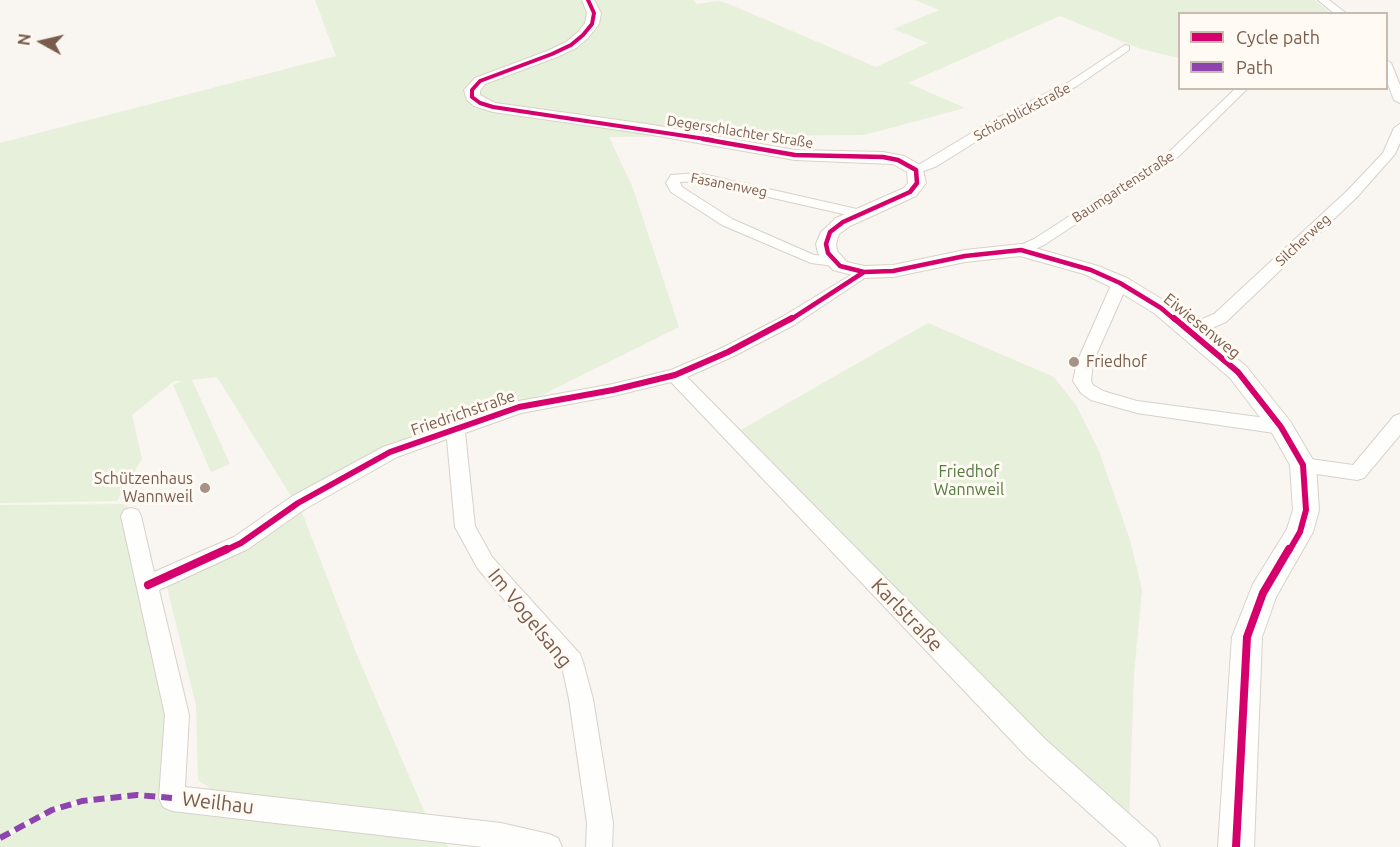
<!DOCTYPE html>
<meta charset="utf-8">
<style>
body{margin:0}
#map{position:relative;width:1400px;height:847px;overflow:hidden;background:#f9f5f0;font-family:Ubuntu,sans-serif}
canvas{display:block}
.legend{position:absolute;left:1178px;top:12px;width:210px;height:78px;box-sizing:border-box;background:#fffaf3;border:2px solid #cabbb1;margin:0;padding:8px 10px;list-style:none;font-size:18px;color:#7a5c4d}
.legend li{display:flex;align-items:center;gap:12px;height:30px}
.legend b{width:30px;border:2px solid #cabbb1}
.north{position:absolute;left:12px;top:12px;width:60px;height:60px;-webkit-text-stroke:4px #fffaf3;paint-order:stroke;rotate:278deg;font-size:16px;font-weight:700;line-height:24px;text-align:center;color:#7a5c4d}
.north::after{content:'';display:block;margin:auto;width:21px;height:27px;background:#7a5c4d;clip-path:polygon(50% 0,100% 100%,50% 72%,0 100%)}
</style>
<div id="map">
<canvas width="1400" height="847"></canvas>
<ul class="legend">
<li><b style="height:8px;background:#d6006c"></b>Cycle path</li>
<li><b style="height:8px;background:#8e44ad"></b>Path</li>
</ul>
<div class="north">N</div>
</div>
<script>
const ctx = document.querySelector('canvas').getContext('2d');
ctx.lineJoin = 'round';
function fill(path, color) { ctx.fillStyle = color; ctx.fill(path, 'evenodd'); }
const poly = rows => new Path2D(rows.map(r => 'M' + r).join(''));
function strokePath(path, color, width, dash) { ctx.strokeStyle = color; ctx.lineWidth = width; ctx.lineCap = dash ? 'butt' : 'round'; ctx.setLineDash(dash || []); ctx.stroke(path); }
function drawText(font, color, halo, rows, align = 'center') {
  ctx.font = font + ' Ubuntu,sans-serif'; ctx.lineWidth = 6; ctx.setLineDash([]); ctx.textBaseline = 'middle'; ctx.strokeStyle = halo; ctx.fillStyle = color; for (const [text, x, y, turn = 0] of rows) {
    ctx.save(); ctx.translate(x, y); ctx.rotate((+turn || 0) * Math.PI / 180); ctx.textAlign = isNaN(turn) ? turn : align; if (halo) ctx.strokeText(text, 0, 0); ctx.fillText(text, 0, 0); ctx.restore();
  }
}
const green = poly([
 [315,0,693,0,697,4,718,1,729,4,876,67,928,43,894,29,939,10,915,0,1315,0,1331,13,1180,14,1179,58,1141,49,1060,16,908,83,965,108,864,135,609,137,633,188,679,327,524,404,455,427,313,493,291,496,217,377,192,380,230,464,211,472,173,385,182,381,174,381,132,415,142,459,117,501,0,503,0,143,336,56],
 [928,323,1054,377,1076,405,1099,451,1130,540,1142,590,1134,674,1129,820,1061,763,739,431],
 [127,504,148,585,176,710,172,797,137,794,82,799,53,808,0,835,0,505],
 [296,505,303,515,357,655,431,827,246,797,211,789,198,780,196,706,167,587,241,544],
 [137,795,432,829,449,847,0,847,0,841,53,813,82,803]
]);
const street = poly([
 [1318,0,1329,0,1347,14,1335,14,1318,0],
 [1125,45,1129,46,1129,50,1077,86,1001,126,937,166,916,174,910,170,993,120,1069,82,1125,45],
 [1386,60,1391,63,1400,85,1400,103,1394,100,1386,79,1386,60],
 [1236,88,1248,88,1178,157,1044,245,1026,253,1016,253,1014,250,1016,247,1034,239,1170,151,1236,88],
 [1400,124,1400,143,1395,154,1357,197,1226,322,1193,336,1181,336,1179,332,1181,328,1214,314,1347,191,1383,153,1394,128,1400,124],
 [698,173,861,210,868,214,861,218,698,181,680,182,682,187,732,219,814,255,834,256,841,261,834,266,811,263,722,225,671,192,666,183,671,175,698,173],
 [864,267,869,269,872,272,869,275,794,325,734,356,687,377,1045,739,1156,838,1160,847,1127,847,1027,757,671,382,613,396,521,413,465,433,475,526,492,557,580,654,583,662,593,699,613,823,612,847,586,847,587,823,569,699,562,667,478,569,455,527,447,439,397,457,305,509,248,549,159,590,189,715,185,787,501,823,549,834,558,838,562,847,483,847,172,811,163,807,159,798,165,715,121,516,124,510,131,508,138,510,141,516,154,572,234,537,291,497,383,447,519,401,613,384,671,370,722,348,782,317,864,267],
 [1120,278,1128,283,1093,362,1091,381,1093,385,1103,391,1137,401,1281,420,1287,422,1290,427,1287,432,1281,434,1137,413,1091,400,1081,393,1073,381,1077,362,1112,283,1120,278],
 [1400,414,1400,435,1364,478,1357,480,1303,472,1296,470,1294,465,1296,460,1303,458,1353,465,1394,416,1400,414]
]);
const secondary = poly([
 [582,0,594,0,601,13,599,24,588,38,576,48,557,57,485,84,480,91,480,95,495,103,647,124,795,150,883,152,904,156,922,166,926,183,916,196,850,226,839,234,836,244,837,251,847,262,864,266,893,265,965,250,1021,244,1098,266,1127,278,1168,303,1246,366,1290,421,1316,465,1319,510,1313,532,1276,597,1262,637,1254,847,1218,847,1232,637,1253,584,1287,529,1293,510,1290,465,1272,433,1230,378,1154,313,1113,288,1084,274,1020,256,965,262,893,277,864,278,833,270,818,253,816,244,821,232,836,218,904,188,908,183,907,172,893,164,795,160,647,134,493,112,474,106,467,100,464,90,475,78,547,51,566,42,578,32,585,23,587,13,582,0]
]);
const quiet = poly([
 [0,838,52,810,82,801,137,795,172,798]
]);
const cyclewayFar3 = poly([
 [588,0,594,13,592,24,583,35,571,45,552,54,480,81,472,90,472,97,480,103,493,107,712,140]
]);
const cyclewayFar2 = poly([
 [703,139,795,155,883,157,898,160,916,170,917,183,910,192,843,222,830,232,826,244,828,253,840,266,864,272,893,271,965,256,1021,250,1091,270,1120,283,1161,308,1175,320],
 [790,320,864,272]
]);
const cyclewayFar1 = poly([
 [1174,318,1238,372,1281,427,1303,465,1306,510,1300,532,1289,551],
 [224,551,241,543,298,503,390,452,519,407,613,390,675,375,728,352,792,318]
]);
const cycleway = poly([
 [148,585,227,549],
 [1236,847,1247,637,1263,593,1289,549]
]);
const markers = [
 [1074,362,6,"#a69286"],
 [205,488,6,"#a69286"]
];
const farStreetnames = [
 ["Schönblickstraße",1022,112,-28],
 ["Degerschlachter Straße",740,132,9],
 ["Fasanenweg",729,185,11],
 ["Baumgartenstraße",1123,187,-33],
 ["Silcherweg",1303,240,-43]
];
const streetNames = [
 ["Eiwiesenweg",1202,326,39],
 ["Friedrichstraße",463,413,-19]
];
const poiNames = [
 ["Friedhof",1086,362],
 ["Schützenhaus",193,479,"right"],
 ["Wannweil",193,497,"right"]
];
const parkNames = [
 ["Friedhof",969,472],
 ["Wannweil",969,490]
];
const nearStreetnames = [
 ["Karlstraße",907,615,46],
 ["Im Vogelsang",530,618,51],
 ["Weilhau",218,803,7]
];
fill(green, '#e7f0db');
strokePath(street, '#d7d1cb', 2);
strokePath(secondary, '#d9d2cb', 2);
fill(street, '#fefefd');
fill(secondary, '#fefefd');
strokePath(quiet, '#8e44ad', 6, [11, 6]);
strokePath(cyclewayFar3, '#d6006c', 4);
strokePath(cyclewayFar2, '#d6006c', 4.5);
strokePath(cyclewayFar1, '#d6006c', 6);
strokePath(cycleway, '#d6006c', 8);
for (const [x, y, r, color] of markers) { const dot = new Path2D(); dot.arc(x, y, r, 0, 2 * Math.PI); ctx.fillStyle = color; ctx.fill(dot); strokePath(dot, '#fffaf3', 2); }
drawText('14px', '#7a5c4d', '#fffaf3', farStreetnames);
drawText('16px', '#7a5c4d', '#fffaf3', streetNames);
drawText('16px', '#7a5c4d', '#fffaf3', poiNames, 'left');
drawText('16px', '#537a41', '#fffaf3', parkNames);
drawText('20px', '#7a5c4d', '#fffaf3', nearStreetnames);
</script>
